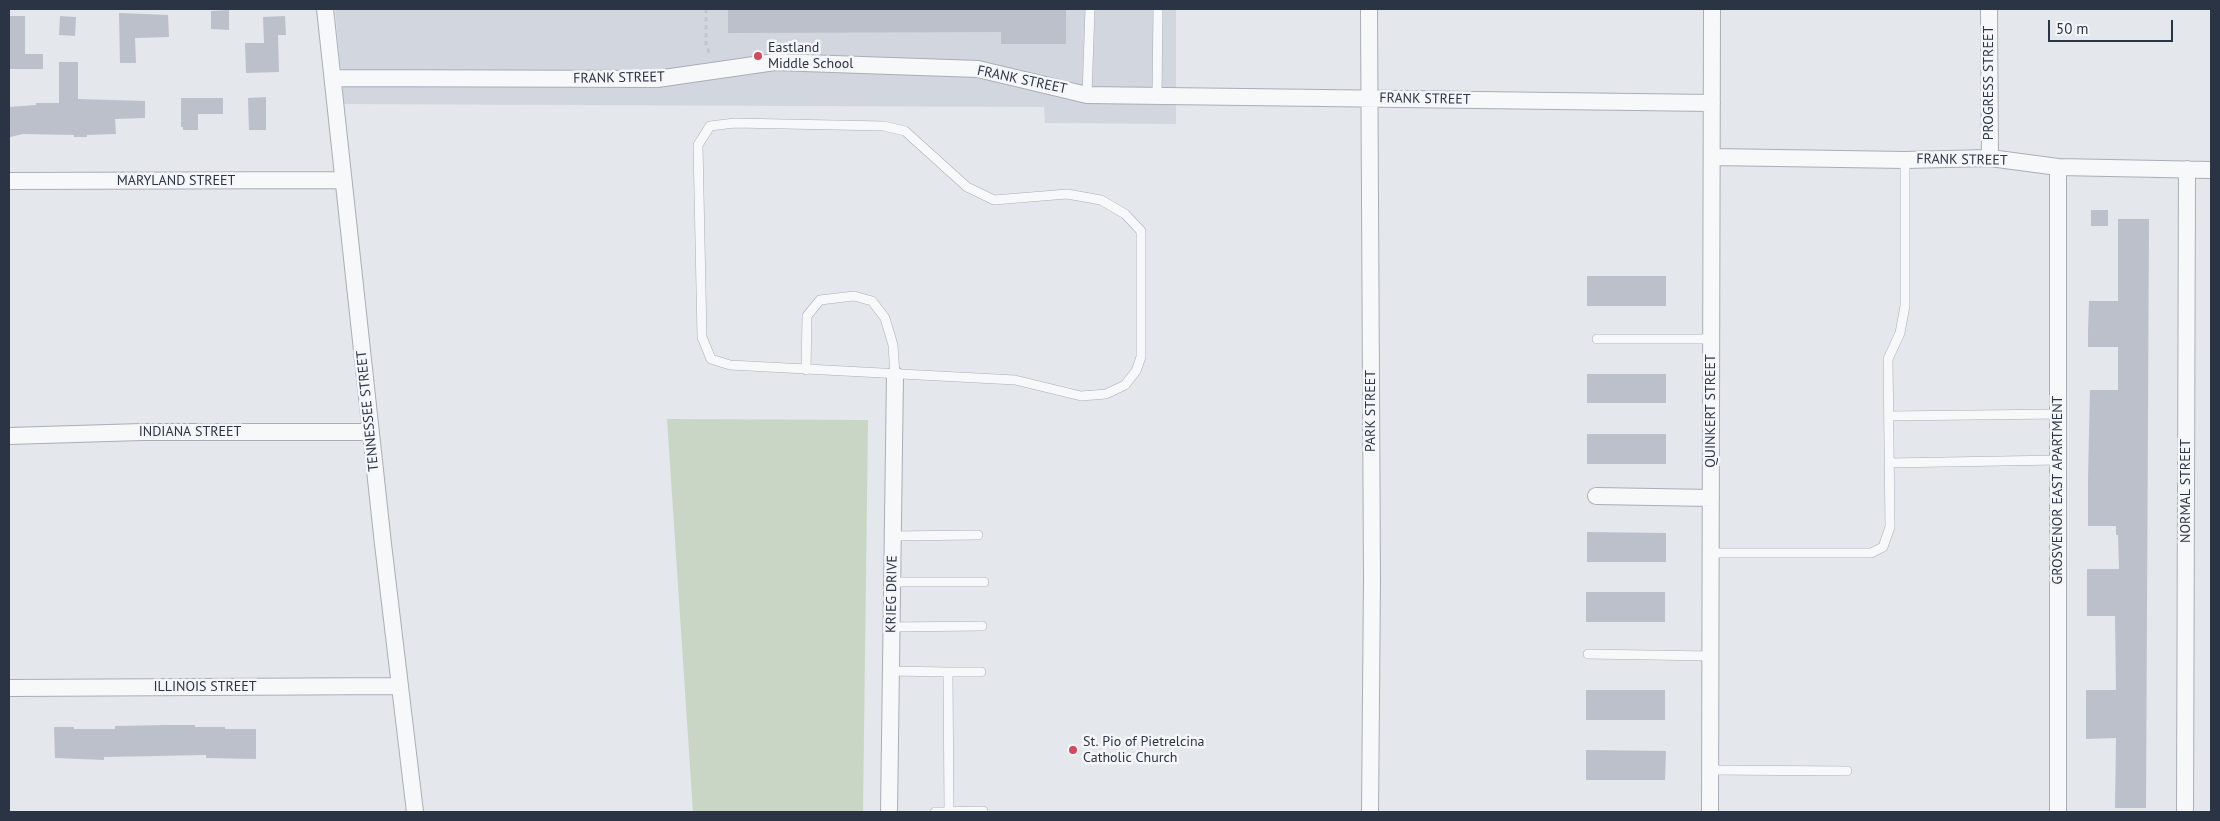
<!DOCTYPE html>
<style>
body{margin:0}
#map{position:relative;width:2220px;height:821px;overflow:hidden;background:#e4e7ec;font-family:"PT Sans",sans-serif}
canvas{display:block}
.frame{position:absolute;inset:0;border:10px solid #2b3445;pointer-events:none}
.scale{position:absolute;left:2048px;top:20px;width:125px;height:22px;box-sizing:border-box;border:2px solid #2b3445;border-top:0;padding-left:6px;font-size:15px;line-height:18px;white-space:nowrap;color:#2b3445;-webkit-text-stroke:4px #f4f6f9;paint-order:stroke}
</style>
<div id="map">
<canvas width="2220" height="821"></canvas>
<div class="frame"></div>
<div class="scale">50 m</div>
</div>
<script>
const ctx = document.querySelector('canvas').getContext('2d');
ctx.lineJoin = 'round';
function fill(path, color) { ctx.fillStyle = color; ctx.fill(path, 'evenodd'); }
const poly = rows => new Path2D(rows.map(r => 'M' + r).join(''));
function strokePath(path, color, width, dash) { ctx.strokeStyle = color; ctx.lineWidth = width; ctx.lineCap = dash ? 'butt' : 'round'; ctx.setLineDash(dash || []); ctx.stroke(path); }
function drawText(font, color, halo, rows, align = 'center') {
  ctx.font = font + ' "PT Sans",sans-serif'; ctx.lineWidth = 5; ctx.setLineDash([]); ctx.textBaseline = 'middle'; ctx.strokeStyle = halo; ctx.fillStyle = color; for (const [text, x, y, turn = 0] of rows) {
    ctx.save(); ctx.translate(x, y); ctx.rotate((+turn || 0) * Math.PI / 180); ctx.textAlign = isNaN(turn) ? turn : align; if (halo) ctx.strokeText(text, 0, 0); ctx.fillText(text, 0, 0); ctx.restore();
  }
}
const built = poly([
 [335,9,1176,9,1176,124,1045,123,1044,107,344,104]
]);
const green = poly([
 [667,419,868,420,863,812,693,812]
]);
const building = poly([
 [728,9,1066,9,1066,44,1001,44,1001,32,728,33],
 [229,10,229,30,211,29,211,11],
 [119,13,168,15,169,37,135,38,136,63,120,63],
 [9,16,25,16,25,54,43,54,43,69,9,69],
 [60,16,76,17,75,36,59,35],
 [285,16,286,35,278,35,279,72,246,73,245,43,264,43,263,17],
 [59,62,78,62,78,99,145,101,145,118,115,119,116,134,87,135,87,137,74,137,74,135,23,134,10,137,9,107,36,105,36,103,59,103],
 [266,97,266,130,249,130,248,98],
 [181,98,223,98,223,114,198,114,198,130,183,130,183,127,181,127],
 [2091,210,2108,210,2108,226,2091,226],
 [2118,219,2149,219,2146,808,2115,808,2116,738,2086,739,2086,690,2116,690,2115,616,2087,616,2087,569,2119,569,2118,535,2116,535,2116,526,2088,526,2088,479,2090,390,2118,390,2118,347,2088,347,2088,331,2089,301,2118,301],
 [1587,276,1666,276,1666,306,1587,306],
 [1587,374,1666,374,1666,403,1587,403],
 [1587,434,1666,434,1666,464,1587,464],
 [1587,532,1666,533,1666,562,1587,562],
 [1586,592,1665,592,1665,622,1586,622],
 [1586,690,1665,690,1665,720,1586,720],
 [165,725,195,725,195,727,225,727,225,729,256,729,256,759,206,758,206,755,104,757,104,760,55,758,54,727,74,727,74,729,115,729,115,726],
 [1586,750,1666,751,1665,780,1586,780]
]);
const path = poly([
 [706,9,706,44,710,55]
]);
const service = poly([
 [1087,95,1090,9],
 [1157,95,1158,9],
 [735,123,884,126,905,131,967,187,994,200,1067,194,1101,200,1125,214,1141,231,1141,357,1136,371,1125,385,1106,394,1081,396,1015,380,730,365,711,359,702,337,698,145,710,126,735,123],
 [1597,339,1712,339],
 [806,370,807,316,820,300,854,296,872,301,885,318,893,345,895,375],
 [1889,416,2059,414],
 [1889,463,2058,460],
 [893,536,978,535],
 [1711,553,1871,553,1883,547,1890,527,1888,359,1900,333,1905,306,1905,160],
 [892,582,984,582],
 [892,627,982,626],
 [1588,654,1711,656],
 [891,671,948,672,949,812],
 [948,672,981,672],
 [1711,770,1847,771],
 [935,812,983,811]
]);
const minor = poly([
 [325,9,383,544,415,812],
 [1369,9,1372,579,1370,812],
 [1989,9,1990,158],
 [333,78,657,79,775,62,978,69,1087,95,1712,103],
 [1713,157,1905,160,1990,158,2058,167,2211,170],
 [9,181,343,180],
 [9,436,142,432,371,432],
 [1596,496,1711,498],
 [9,688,400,686],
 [889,812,895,375],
 [1710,812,1712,9],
 [2058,812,2058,167],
 [2185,812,2187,169]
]);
const markers = [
 [758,56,5,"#d1495b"],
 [1073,750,5,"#d1495b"]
];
const poiNames = [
 ["Eastland",768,48],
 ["Middle School",768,64],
 ["St. Pio of Pietrelcina",1083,742],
 ["Catholic Church",1083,758]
];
const streetNames = [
 ["FRANK STREET",619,78,-1],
 ["FRANK STREET",1022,80,12],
 ["PROGRESS STREET",1989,83,-90],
 ["FRANK STREET",1425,99,1],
 ["FRANK STREET",1962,160,1],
 ["MARYLAND STREET",176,181],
 ["TENNESSEE STREET",368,411,-96],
 ["PARK STREET",1371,411,-90],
 ["QUINKERT STREET",1711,411,-90],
 ["INDIANA STREET",190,432],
 ["GROSVENOR EAST APARTMENT",2058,490,-90],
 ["NORMAL STREET",2186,491,-90],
 ["KRIEG DRIVE",892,594,-89],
 ["ILLINOIS STREET",205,687]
];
fill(built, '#d2d6de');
fill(green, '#c9d6c5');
fill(building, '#bbc0ca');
strokePath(service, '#a9aeb7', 10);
strokePath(minor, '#a9aeb7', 18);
strokePath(path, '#c2c5cb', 3, [4, 4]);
strokePath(service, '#f7f8fa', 9);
strokePath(minor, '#f7f8fa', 16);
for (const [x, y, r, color] of markers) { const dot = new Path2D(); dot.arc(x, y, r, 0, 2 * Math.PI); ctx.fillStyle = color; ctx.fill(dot); strokePath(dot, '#f4f6f9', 2); }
drawText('14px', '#2b3445', '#f4f6f9', poiNames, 'left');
drawText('14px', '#2b3445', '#f4f6f9', streetNames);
</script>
